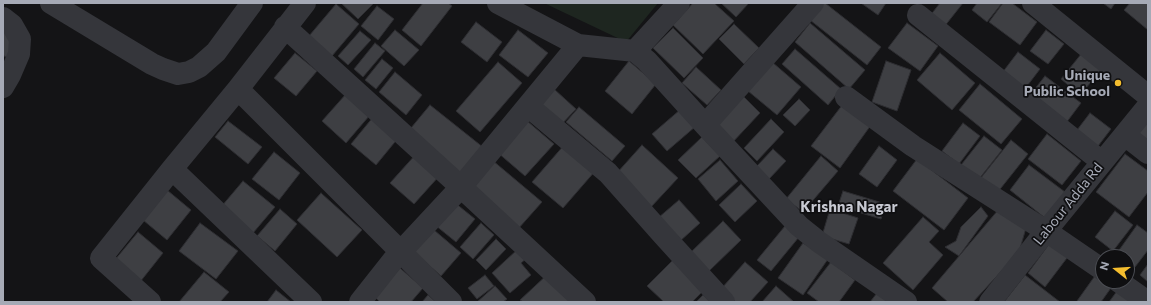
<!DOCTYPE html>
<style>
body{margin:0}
#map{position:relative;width:1151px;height:305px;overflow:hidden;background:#141416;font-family:Commissioner,sans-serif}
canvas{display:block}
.frame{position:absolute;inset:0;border:4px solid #a6aab6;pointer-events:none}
.north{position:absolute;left:1095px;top:249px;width:40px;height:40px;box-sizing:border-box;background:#0f0f11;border:1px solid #4b4d53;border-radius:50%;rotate:287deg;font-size:11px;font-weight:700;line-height:16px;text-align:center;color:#a6aab6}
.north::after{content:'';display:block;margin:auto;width:14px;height:18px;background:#f4bd2e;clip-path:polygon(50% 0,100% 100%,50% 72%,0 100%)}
</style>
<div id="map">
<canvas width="1151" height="305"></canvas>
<div class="frame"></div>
<div class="north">N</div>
</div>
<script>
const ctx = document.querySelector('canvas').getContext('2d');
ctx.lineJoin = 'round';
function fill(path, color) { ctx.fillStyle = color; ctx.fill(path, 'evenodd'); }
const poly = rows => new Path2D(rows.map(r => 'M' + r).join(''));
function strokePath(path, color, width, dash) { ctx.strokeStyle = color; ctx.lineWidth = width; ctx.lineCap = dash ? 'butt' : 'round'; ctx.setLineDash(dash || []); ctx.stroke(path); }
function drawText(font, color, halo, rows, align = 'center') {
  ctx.font = font + ' Commissioner,sans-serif'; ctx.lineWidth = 3.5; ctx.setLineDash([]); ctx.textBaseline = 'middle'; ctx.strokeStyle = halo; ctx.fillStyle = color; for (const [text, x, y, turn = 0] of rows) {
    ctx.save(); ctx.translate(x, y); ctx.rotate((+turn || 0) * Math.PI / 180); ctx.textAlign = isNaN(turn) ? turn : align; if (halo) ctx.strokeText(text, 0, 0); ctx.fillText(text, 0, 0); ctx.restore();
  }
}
const green = poly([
 [544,3,658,3,626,42]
]);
const building = poly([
 [341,3,374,3,358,19,341,3],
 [423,3,448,3,452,6,421,46,402,30,423,3],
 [693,3,714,3,734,21,703,54,673,25,693,3],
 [721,3,749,3,736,17,721,3],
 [823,3,825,3,881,47,867,65,810,20,823,3],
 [861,3,886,3,878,15,861,3],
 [940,3,963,3,940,32,926,21,940,3],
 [977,3,1002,3,987,22,972,10,977,3],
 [1003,3,1012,3,1037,22,1020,45,989,22,1003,3],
 [1103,3,1115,3,1111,9,1103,3],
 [1130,3,1148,3,1148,30,1124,10,1130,3],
 [336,4,359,24,332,56,309,36,336,4],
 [377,6,394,19,378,40,361,26,377,6],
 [476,22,502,42,487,62,461,42,476,22],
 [810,23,865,70,849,89,795,42,810,23],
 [907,23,938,46,920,71,888,48,907,23],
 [734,24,759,48,744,64,719,39,734,24],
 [673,28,703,58,684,78,653,48,673,28],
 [3,30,18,40,7,58,3,55,3,30],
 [395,30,419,50,404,66,381,46,395,30],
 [518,30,548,53,528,77,499,55,518,30],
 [1046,30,1064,44,1048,64,1030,51,1046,30],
 [360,31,371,40,348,65,338,56,360,31],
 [375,43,385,51,363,77,354,69,375,43],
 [795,49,841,89,828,105,782,64,795,49],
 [1018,52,1040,69,1021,94,999,77,1018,52],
 [295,53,317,71,296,96,274,78,295,53],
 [940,53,975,83,952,110,917,80,940,53],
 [1082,53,1102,69,1080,95,1061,79,1082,53],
 [382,59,393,68,376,89,365,80,382,59],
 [629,61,656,84,632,114,605,91,629,61],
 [886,61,911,70,897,111,872,102,886,61],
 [498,62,522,83,480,132,456,111,498,62],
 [772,62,801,87,777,115,748,91,772,62],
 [696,67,721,90,707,105,682,83,696,67],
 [395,72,422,95,406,115,379,92,395,72],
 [1045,76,1081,103,1063,127,1027,99,1045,76],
 [980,84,1022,119,1001,144,959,110,980,84],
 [554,89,576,109,560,126,539,106,554,89],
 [346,94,370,115,346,143,322,121,346,94],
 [742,95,760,113,731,144,713,127,742,95],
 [799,99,810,110,795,126,783,115,799,99],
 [843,104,871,125,840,168,811,146,843,104],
 [430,105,484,148,461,177,406,134,430,105],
 [579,107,625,146,612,161,566,122,579,107],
 [681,109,696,126,667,151,652,134,681,109],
 [1148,112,1148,149,1131,136,1148,112],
 [1090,113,1111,129,1095,150,1074,134,1090,113],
 [374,116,399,137,376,165,351,144,374,116],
 [771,119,784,132,757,161,744,148,771,119],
 [526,120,554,144,525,176,497,152,526,120],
 [228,121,262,147,248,164,215,137,228,121],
 [963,123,980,136,959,164,942,151,963,123],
 [1047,134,1081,161,1062,185,1028,159,1047,134],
 [984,136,1002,150,979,179,961,165,984,136],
 [702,137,720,156,696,178,678,160,702,137],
 [1011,140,1028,154,997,193,980,179,1011,140],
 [565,144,596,170,563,208,532,182,565,144],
 [642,145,678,178,651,207,616,174,642,145],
 [879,146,897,160,877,187,859,174,879,146],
 [773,149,786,161,769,179,756,167,773,149],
 [274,152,300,173,279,200,252,179,274,152],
 [417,153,441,174,414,204,390,183,417,153],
 [1125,154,1148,171,1148,192,1129,217,1096,192,1125,154],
 [821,156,838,171,803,212,786,199,821,156],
 [917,159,968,198,944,230,893,191,917,159],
 [492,160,542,202,518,229,469,188,492,160],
 [720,160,738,181,716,201,698,179,720,160],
 [1029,165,1065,192,1045,218,1010,190,1029,165],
 [243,181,275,207,253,233,221,207,243,181],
 [741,184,757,201,735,222,719,205,741,184],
 [167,190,191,210,167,240,143,220,167,190],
 [843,191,886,204,881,219,838,206,843,191],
 [321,193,362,230,337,257,297,220,321,193],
 [679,200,700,223,679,242,658,218,679,200],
 [454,202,475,219,456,242,435,225,454,202],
 [981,207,988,216,959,256,945,247,956,241,961,227,981,207],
 [280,209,297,224,275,251,257,236,280,209],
 [830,209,858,218,849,244,822,236,830,209],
 [999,209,1026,228,1019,252,973,302,948,302,932,288,999,209],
 [1115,211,1133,225,1113,251,1095,237,1115,211],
 [923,217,939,231,929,242,943,255,913,290,883,263,923,217],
 [723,221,741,240,708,272,690,253,723,221],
 [200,223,238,251,216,279,179,251,200,223],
 [481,223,494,235,473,259,460,247,481,223],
 [1137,225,1148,233,1148,250,1135,267,1127,261,1127,257,1122,257,1117,253,1137,225],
 [785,226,799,237,771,271,757,260,785,226],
 [434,230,461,253,441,276,414,252,434,230],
 [138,232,163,253,140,282,114,261,138,232],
 [496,239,506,249,486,270,476,260,496,239],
 [1052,240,1070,254,1045,287,1028,273,1052,240],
 [803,243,828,259,803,295,778,278,803,243],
 [518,249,527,258,521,263,531,275,510,293,492,273,518,249],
 [674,259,705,289,692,302,664,302,647,286,674,259],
 [745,262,768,282,750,302,736,302,721,289,745,262],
 [831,262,855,280,839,302,819,302,807,293,831,262],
 [1148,264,1148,282,1140,275,1148,264],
 [400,268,423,288,411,302,380,302,375,297,400,268],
 [204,272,229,292,220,302,179,302,204,272],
 [549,273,575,302,523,302,520,300,549,273],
 [1097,273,1103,278,1103,281,1107,281,1113,285,1101,302,1078,302,1077,301,1097,273],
 [485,275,494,286,477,299,468,288,485,275],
 [1025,275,1060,302,1004,302,1025,275],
 [495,286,507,299,503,302,477,302,495,286],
 [776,286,794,302,762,302,776,286],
 [1120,287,1140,302,1109,302,1120,287],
 [276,290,291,302,267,302,276,290],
 [877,293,888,302,870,302,877,293],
 [428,295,436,302,422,302,428,295],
 [703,295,710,302,696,302,703,295]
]);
const minor = poly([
 [51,3,152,64,163,69,178,74,189,72,199,67,216,52,252,3],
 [498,3,578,45],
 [1033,3,1148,96],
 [918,15,1102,162],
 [3,18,12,25,20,39,19,54,10,75,3,87],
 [285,27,461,187,585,302],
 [635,51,647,61,705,125,799,226,819,242,906,302],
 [238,89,451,302],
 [846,97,913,146,1046,231,1103,270],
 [528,106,608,173,663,235,724,302],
 [705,125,813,3],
 [1125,135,1148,153],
 [172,169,311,302],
 [1118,281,1148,302],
 [150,302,101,258,172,169,238,89,305,3],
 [360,302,394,259,461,187,578,45,635,51,679,3],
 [990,302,1046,231,1148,106]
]);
const markers = [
 [1118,83,4,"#f4bd2e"]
];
const poiNames = [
 ["Unique",1110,75],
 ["Public School",1110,91]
];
const streetNames = [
 ["Labour Adda Rd",1068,204,-51]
];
const neighbourhoodNames = [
 ["Krishna Nagar",849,207]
];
fill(green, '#1e2620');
fill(building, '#3e3f43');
strokePath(building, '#2e2e32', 1);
strokePath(minor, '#35363b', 22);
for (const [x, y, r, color] of markers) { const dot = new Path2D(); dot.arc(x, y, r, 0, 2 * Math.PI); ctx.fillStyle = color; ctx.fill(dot); strokePath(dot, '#0f0f11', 1.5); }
drawText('bold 14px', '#a6aab6', '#0f0f11', poiNames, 'right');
drawText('14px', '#a6aab6', '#0f0f11', streetNames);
drawText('bold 15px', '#c7c9d2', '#0f0f11', neighbourhoodNames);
</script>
